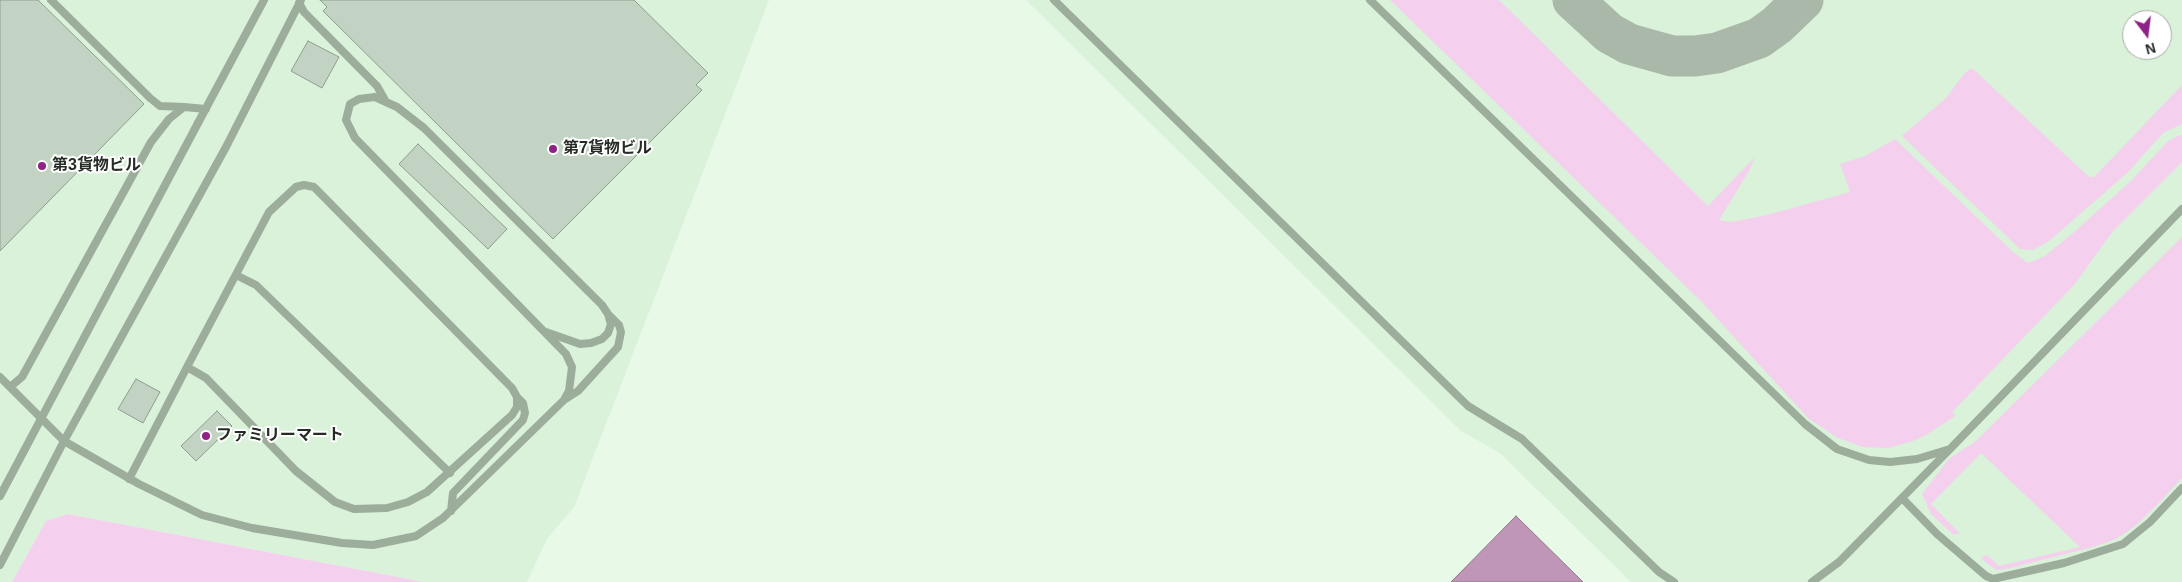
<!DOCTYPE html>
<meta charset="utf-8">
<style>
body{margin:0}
#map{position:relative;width:2182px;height:582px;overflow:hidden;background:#e8f9e8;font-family:Arial,sans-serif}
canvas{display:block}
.north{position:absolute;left:2122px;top:10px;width:50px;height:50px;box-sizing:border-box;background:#fff;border:1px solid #a8aaa8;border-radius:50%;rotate:165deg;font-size:14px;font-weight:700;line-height:20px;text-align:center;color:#252b25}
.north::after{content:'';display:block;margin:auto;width:18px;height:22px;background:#8e2286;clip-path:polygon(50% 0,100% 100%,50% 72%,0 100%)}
</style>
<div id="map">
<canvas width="2182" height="582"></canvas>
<div class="north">N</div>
</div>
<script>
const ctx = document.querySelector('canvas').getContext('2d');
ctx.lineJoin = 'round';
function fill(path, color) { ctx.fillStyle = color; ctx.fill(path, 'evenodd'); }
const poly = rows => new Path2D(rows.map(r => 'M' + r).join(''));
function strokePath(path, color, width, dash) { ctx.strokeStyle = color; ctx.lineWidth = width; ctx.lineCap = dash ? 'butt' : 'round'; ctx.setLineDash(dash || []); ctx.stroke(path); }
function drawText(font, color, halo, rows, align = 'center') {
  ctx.font = font + ' Arial,"Noto Sans JP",sans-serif'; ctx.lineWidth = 4; ctx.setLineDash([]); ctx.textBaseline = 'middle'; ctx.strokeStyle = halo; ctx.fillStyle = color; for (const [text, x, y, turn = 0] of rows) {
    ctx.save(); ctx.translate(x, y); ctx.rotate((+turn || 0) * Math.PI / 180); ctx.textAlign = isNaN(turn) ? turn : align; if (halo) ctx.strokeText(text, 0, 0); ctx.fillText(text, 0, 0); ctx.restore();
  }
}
const built = poly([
 [0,0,769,0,574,507,547,539,527,582,424,582,68,514,46,521,12,582,0,582],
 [1026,0,2182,0,2182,582,1631,582,1500,453,1461,431],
 [2132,20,2162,20,2162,50,2132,50]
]);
const green = poly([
 [1390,0,1499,0,1708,206,1755,157,1749,171,1719,220,1732,222,1767,215,1850,192,1840,164,1865,156,1895,139,2014,253,2028,263,2045,256,2073,233,2131,181,2168,141,2180,135,2182,135,2182,162,2113,231,2074,285,1952,412,1955,416,1926,435,1913,441,1888,448,1863,447,1838,438,1808,418,1702,302],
 [1970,69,1973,69,2089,177,2094,177,2099,172,2182,85,2182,124,2163,133,2127,173,2049,241,2033,250,2020,249,1902,136,1946,98,1964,74],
 [2182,237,2182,478,2151,511,2135,526,2116,539,2093,547,2006,569,1996,570,1981,558,1987,555,1999,566,2080,547,1981,453,1931,504,1960,534,1953,534,1931,514,1922,494,1949,459,1976,441],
 [68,514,424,582,12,582,46,521]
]);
const water = poly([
 [1516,516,1583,582,1451,582,1516,516]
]);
const taxiway = poly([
 [1573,0,1609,33,1629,44,1672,56,1695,56,1717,53,1759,38,1777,25,1803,0]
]);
const building = poly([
 [0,0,38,0,144,104,0,251,0,0],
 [320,0,634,0,708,73,696,85,702,90,553,239,323,11,327,7,320,0],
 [308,41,339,57,322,88,291,71,308,41],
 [418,144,507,229,488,249,399,164,418,144],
 [136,379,160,392,143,423,118,409,136,379],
 [217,411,232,426,196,461,181,446,217,411]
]);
const service = poly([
 [51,0,150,98,160,106,184,107],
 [1054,0,1468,406,1522,439,1659,572,1674,582],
 [1370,0,1805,424,1837,449,1869,460,1890,462,1917,459,1950,449,2182,209],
 [299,3,304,12,377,86,386,102],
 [198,123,264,0],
 [236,275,256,285,450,473],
 [546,332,580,344,591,343,602,339,608,333,611,324,608,314,602,305,424,128,397,107,375,97,359,99,350,104,346,120,355,138,566,354,572,367,569,391,564,400],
 [0,377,64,441,139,484,202,515,252,528,342,543,373,545,416,536,443,518,564,400,578,391,618,347,621,332,619,325,609,315],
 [10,387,22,377,151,142,169,119,184,107,206,109],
 [129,479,187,367,269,212,296,187,304,185,314,187,512,388,517,397,517,407,512,415,427,492,408,502,387,508,354,509,335,502,296,471,206,378,187,367],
 [1902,498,1937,534,1986,576,1993,579,2064,563,2123,544,2150,522,2182,488],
 [451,511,453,493,523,420,525,413,523,403,517,397],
 [0,565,64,441,226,147,301,0],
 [1812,582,1839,562,1949,450]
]);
const serviceBridge = poly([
 [0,496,198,123]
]);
const markers = [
 [553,149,5,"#8e2286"],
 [42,166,5,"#8e2286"],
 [206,436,5,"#8e2286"]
];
const poiNames = [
 ["第7貨物ビル",563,149],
 ["第3貨物ビル",52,166],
 ["ファミリーマート",216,436]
];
fill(built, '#daf1da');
fill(green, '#f4d0ee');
fill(water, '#bf95b8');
strokePath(water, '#91758c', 1);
strokePath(taxiway, '#aab8aa', 41);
fill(building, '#c3d3c3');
strokePath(building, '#8f9f8f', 1);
strokePath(service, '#9cad9c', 8);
strokePath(serviceBridge, '#9cad9c', 8);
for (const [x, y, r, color] of markers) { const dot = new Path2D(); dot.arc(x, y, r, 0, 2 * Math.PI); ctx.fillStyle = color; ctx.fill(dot); strokePath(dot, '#fff', 2); }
drawText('bold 16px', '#252b25', '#fff', poiNames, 'left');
</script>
